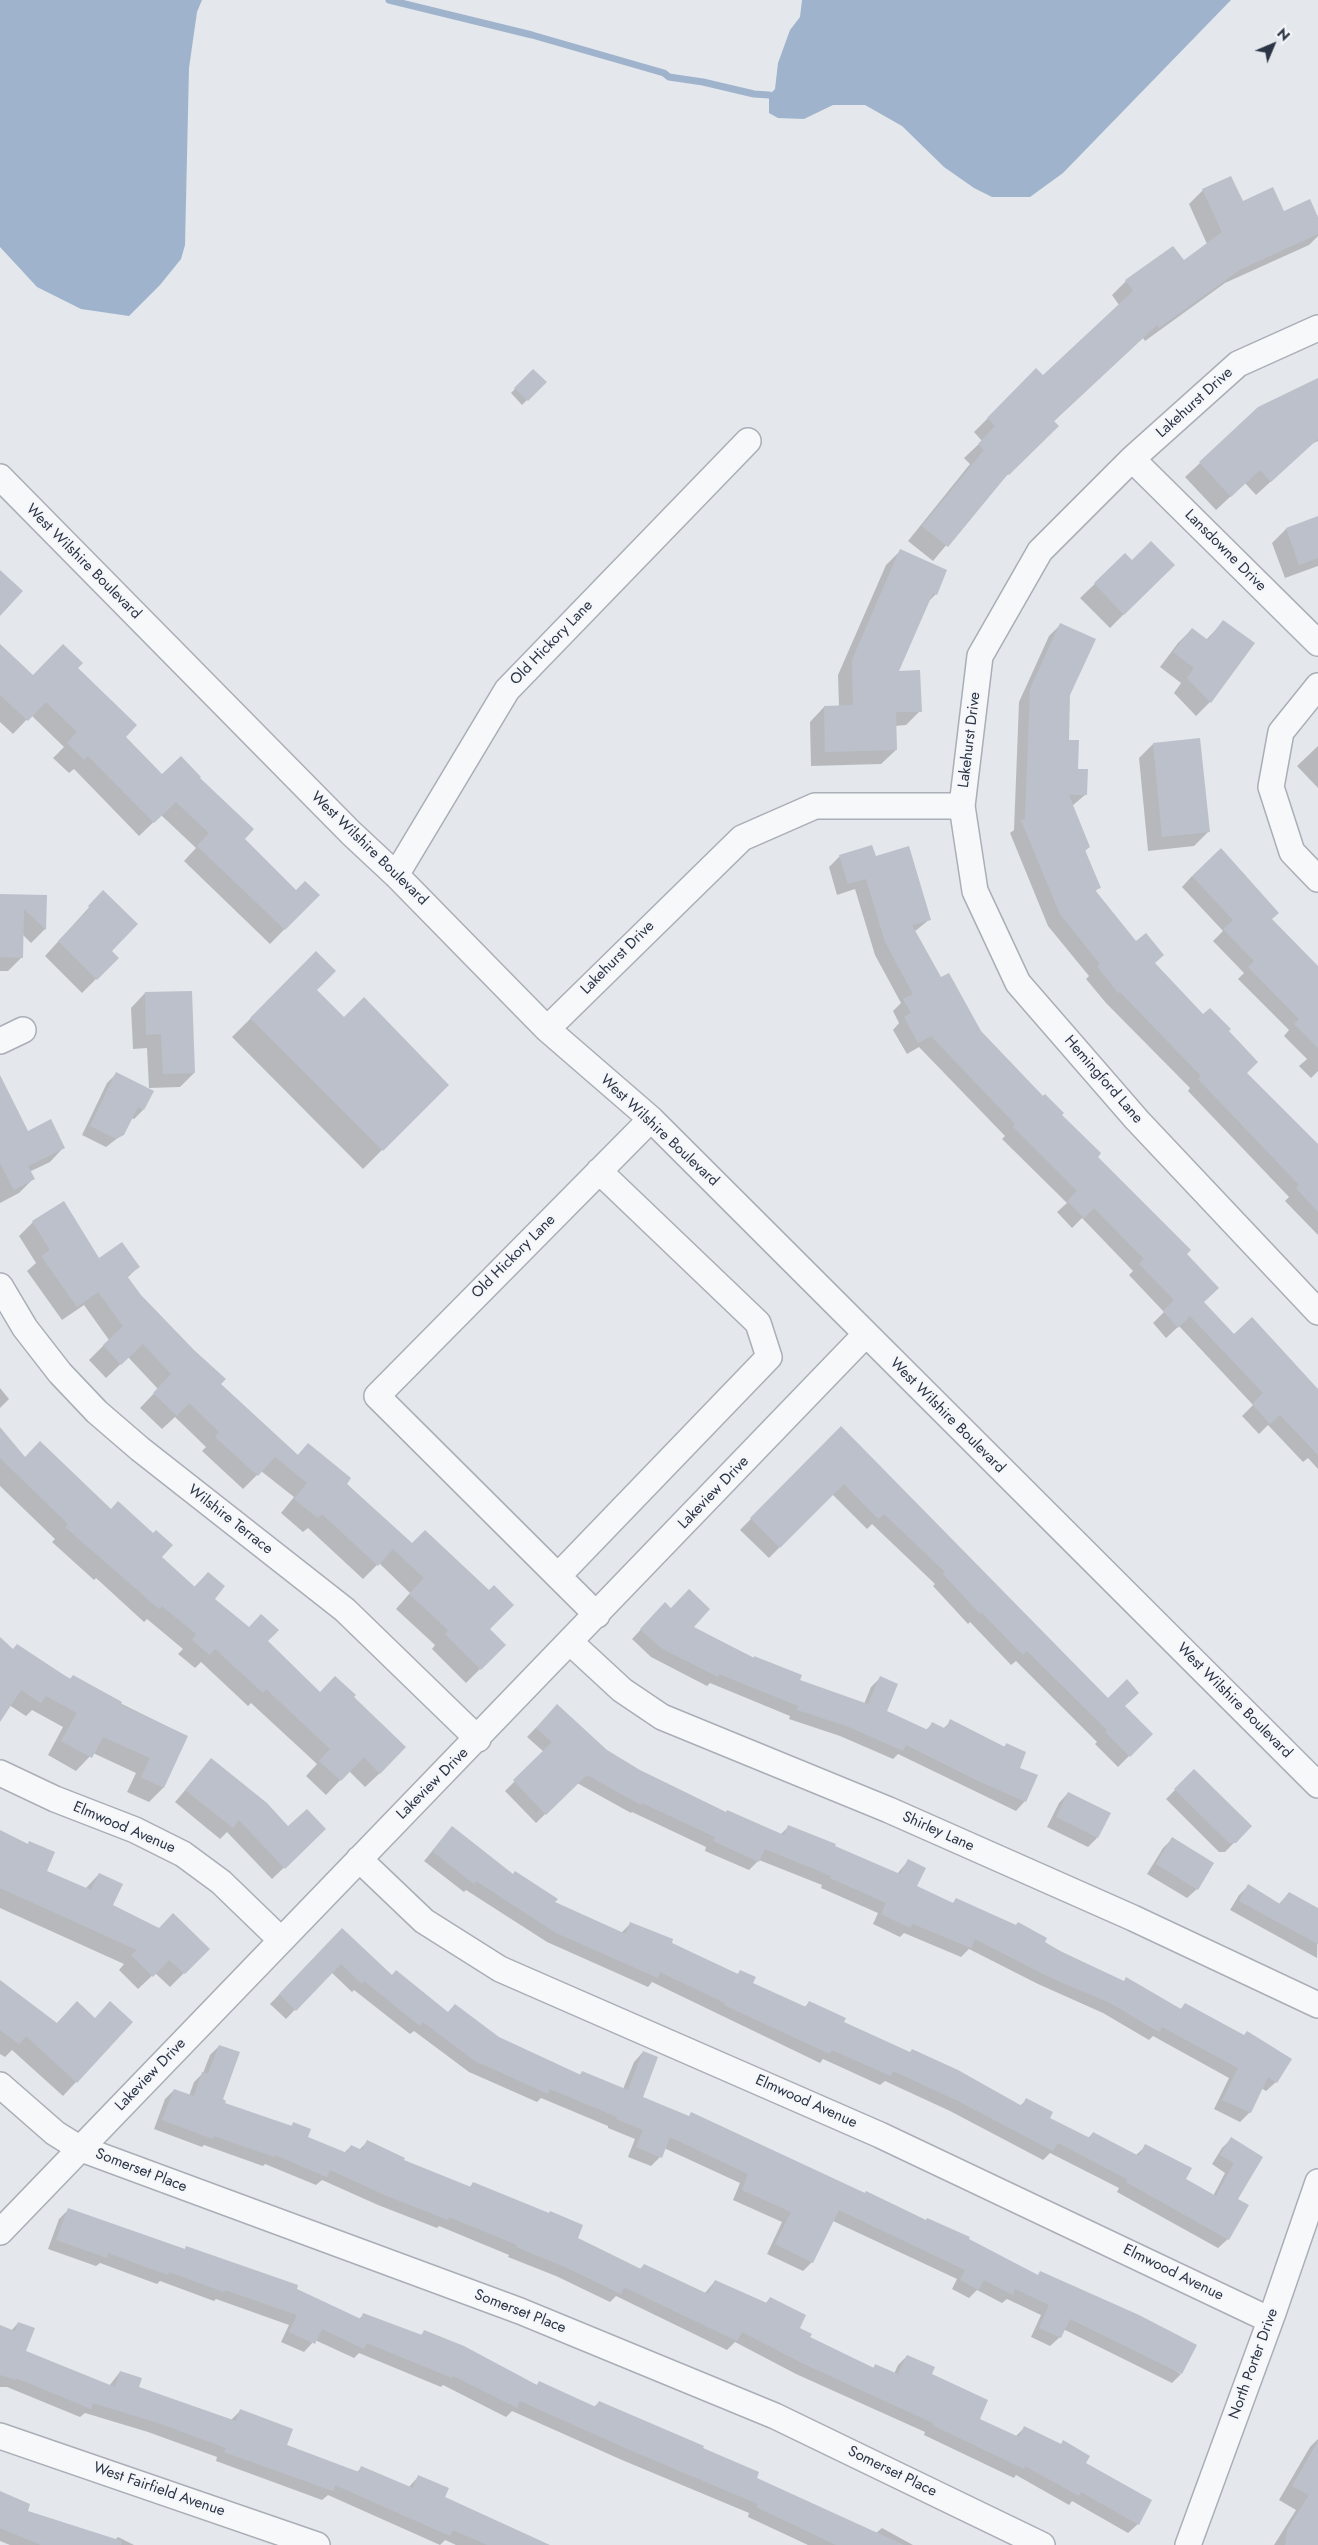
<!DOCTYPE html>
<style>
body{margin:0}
#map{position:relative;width:1318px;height:2545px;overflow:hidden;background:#e4e7ec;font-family:Jost,sans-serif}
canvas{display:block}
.north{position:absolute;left:1248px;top:20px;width:50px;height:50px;-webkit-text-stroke:4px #f4f6f9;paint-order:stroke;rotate:45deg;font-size:14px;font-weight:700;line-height:20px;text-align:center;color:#2b3445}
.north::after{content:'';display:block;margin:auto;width:18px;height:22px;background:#2b3445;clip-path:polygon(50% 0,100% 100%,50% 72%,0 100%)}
</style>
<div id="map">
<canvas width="1318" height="2545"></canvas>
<div class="north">N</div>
</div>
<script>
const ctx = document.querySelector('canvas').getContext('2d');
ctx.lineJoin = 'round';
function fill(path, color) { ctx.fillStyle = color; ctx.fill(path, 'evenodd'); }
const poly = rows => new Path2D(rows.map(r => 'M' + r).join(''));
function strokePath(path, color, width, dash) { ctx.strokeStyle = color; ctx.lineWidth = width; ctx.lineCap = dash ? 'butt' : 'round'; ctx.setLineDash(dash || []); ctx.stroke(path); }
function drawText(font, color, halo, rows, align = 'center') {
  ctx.font = font + ' Jost,sans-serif'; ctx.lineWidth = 4.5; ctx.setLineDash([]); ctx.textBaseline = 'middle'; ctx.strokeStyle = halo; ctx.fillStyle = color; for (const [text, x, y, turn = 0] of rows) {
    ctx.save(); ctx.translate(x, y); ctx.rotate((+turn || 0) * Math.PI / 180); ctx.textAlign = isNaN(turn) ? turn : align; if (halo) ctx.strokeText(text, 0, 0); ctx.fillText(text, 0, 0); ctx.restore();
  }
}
const water = poly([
 [0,0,202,0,197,12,189,68,185,245,181,259,160,285,129,316,81,309,37,287,0,247],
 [802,0,1231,0,1063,173,1030,197,992,197,974,188,944,167,902,126,865,105,833,105,804,119,778,118,769,113,769,95,775,89,778,63,790,30,800,17]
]);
const shadow = poly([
 [1203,190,1283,213,1318,220,1318,236,1309,245,1225,283,1145,341,1143,338,1053,422,1057,426,994,488,933,561,908,541,970,464,964,458,982,441,974,432,1036,370,1043,377,1119,305,1112,295,1126,281,1183,262,1207,244,1189,204],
 [533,370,545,382,522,405,511,393],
 [1318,379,1318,441,1303,448,1290,464,1256,495,1245,483,1216,510,1185,477,1259,408],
 [1318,518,1318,566,1285,578,1272,543,1286,529],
 [900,551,936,594,928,602,897,672,920,711,906,725,895,726,896,750,881,764,811,766,810,722,824,707,839,707,838,675,886,565],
 [1125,555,1132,562,1173,565,1110,628,1080,598],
 [1223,622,1210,702,1196,716,1174,693,1181,683,1160,667,1178,643,1192,629,1206,640],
 [1061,624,1069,694,1067,741,1085,795,1072,806,1089,847,1085,851,1099,887,1095,892,1245,1074,1318,1147,1318,1235,1285,1201,1289,1197,1188,1091,1190,1088,1106,1003,1086,979,1089,976,1048,926,1010,833,1014,830,1019,702,1049,636],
 [0,655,33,677,76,668,124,737,162,776,198,778,243,839,296,891,318,895,270,944,184,861,196,848,161,815,139,836,74,769,69,773,53,758,64,747,31,715,13,734,0,722],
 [1153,744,1208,832,1194,846,1148,851,1139,758],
 [1318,746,1318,788,1297,766],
 [840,856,875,858,930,919,914,932,940,979,980,1032,1060,1115,1185,1254,1203,1303,1233,1336,1318,1389,1318,1469,1308,1458,1303,1462,1268,1425,1259,1434,1242,1416,1253,1405,1179,1326,1166,1338,1153,1323,1164,1312,1129,1275,1133,1271,1082,1218,1072,1228,1057,1212,1067,1203,1002,1139,1005,1136,919,1047,907,1054,893,1030,899,1023,893,1011,901,1003,875,955,855,889,837,895,829,867],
 [1192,876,1271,920,1318,968,1318,1071,1311,1078,1299,1066,1307,1059,1284,1036,1289,1030,1238,979,1244,973,1213,941,1223,931,1182,887],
 [103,892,110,951,117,958,82,993,45,956],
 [0,895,46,896,45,929,31,943,23,935,22,957,8,971,0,971],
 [316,953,316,990,344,1019,447,1085,363,1169,232,1037],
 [145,993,194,1073,180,1087,149,1088,147,1048,133,1049,131,1008],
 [116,1074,143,1110,134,1119,131,1118,123,1134,106,1147,82,1135,107,1083],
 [0,1101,27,1132,64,1147,50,1162,29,1172,33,1179,19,1193,0,1203],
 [33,1222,99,1260,138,1267,127,1278,140,1295,219,1384,297,1456,308,1444,504,1645,466,1683,432,1649,435,1645,396,1609,410,1593,379,1563,363,1579,308,1528,303,1532,281,1513,294,1497,261,1471,243,1489,202,1451,206,1447,175,1417,162,1429,140,1408,158,1389,128,1357,106,1378,89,1360,109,1340,84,1305,62,1320,27,1271,36,1263,19,1236],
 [0,1388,9,1399,0,1408],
 [841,1427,1108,1699,1124,1706,1151,1734,1118,1767,1095,1744,1097,1742,1016,1661,1011,1665,970,1622,968,1624,933,1586,935,1584,872,1524,867,1529,832,1494,769,1558,740,1530],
 [0,1429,25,1459,160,1557,194,1587,208,1573,213,1599,266,1641,319,1693,352,1697,380,1773,365,1787,349,1771,326,1795,306,1776,317,1764,251,1703,248,1706,201,1662,195,1668,178,1654,183,1649,147,1619,144,1622,96,1578,94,1580,52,1542,55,1539,0,1486],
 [656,1613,692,1627,798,1680,864,1704,871,1687,880,1678,885,1711,926,1730,932,1724,943,1729,951,1721,1004,1747,1006,1745,1018,1769,1025,1801,1016,1811,898,1754,893,1759,840,1736,789,1719,790,1716,710,1683,707,1686,651,1657,632,1639],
 [0,1639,12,1650,187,1736,163,1788,149,1802,127,1792,136,1773,93,1753,76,1771,48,1755,63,1727,32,1710,26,1716,9,1705,0,1718],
 [548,1715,639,1771,726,1813,780,1835,789,1826,897,1874,908,1861,916,1886,952,1904,956,1900,1180,2010,1185,2004,1276,2082,1266,2091,1261,2088,1250,2112,1240,2122,1214,2109,1229,2078,1153,2036,1149,2040,1103,2013,1038,1984,969,1949,961,1957,904,1933,900,1937,873,1924,878,1913,821,1888,822,1885,759,1860,749,1870,705,1851,706,1847,632,1812,631,1813,577,1783,536,1823,505,1791,544,1752,527,1737],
 [211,1760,288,1828,312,1841,272,1879,227,1832,220,1839,175,1802],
 [1194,1771,1250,1826,1225,1852,1219,1852,1166,1799],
 [1068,1793,1097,1838,1088,1847,1047,1827,1059,1803],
 [452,1827,513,1875,554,1902,621,1933,631,1923,737,1975,740,1972,751,1984,804,2008,809,2002,843,2023,1020,2106,1026,2100,1049,2118,1088,2138,1093,2133,1136,2155,1146,2146,1185,2180,1213,2196,1225,2173,1212,2164,1222,2148,1231,2139,1262,2158,1236,2199,1228,2239,1218,2248,1117,2192,1119,2188,1050,2153,1043,2160,950,2111,885,2081,880,2085,823,2059,820,2063,652,1982,648,1987,547,1942,466,1890,464,1892,424,1861],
 [0,1832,27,1845,30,1842,45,1871,85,1889,99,1874,111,1905,159,1929,208,1949,170,1987,155,1973,138,1989,119,1970,124,1964,0,1908],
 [1172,1839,1197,1889,1187,1898,1147,1874,1163,1848],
 [1248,1886,1279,1904,1289,1893,1318,1909,1317,1958,1230,1910,1239,1895],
 [342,1930,391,1977,447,2013,579,2076,582,2072,623,2089,634,2062,643,2052,641,2098,925,2221,927,2219,968,2240,1181,2374,1172,2383,1063,2329,1060,2337,1050,2346,1031,2337,1041,2315,1007,2299,1002,2303,977,2290,969,2298,952,2289,957,2279,833,2221,812,2262,803,2271,767,2254,782,2222,733,2200,740,2183,664,2148,660,2157,651,2166,628,2157,635,2139,608,2128,608,2126,541,2098,537,2102,469,2072,414,2031,410,2034,354,1990,352,1992,331,1972,286,2019,270,2004],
 [0,1981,56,2024,77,2003,76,2082,63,2096,12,2050,5,2057,0,2054],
 [219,2046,221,2100,224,2104,290,2127,294,2123,306,2138,344,2153,351,2146,359,2150,367,2142,402,2160,469,2188,473,2183,576,2239,640,2269,644,2265,705,2293,715,2281,765,2304,770,2298,808,2338,872,2369,876,2365,894,2374,898,2365,907,2356,978,2420,1015,2437,1024,2428,1060,2445,1063,2442,1138,2524,1128,2533,1072,2501,1069,2505,1016,2475,1014,2478,924,2435,925,2432,796,2374,735,2342,727,2350,616,2296,610,2302,556,2276,508,2257,509,2255,439,2226,437,2228,378,2205,322,2180,316,2185,265,2164,263,2166,204,2145,202,2147,154,2129,165,2099,174,2090,189,2096,194,2082,203,2073,210,2055],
 [68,2210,295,2290,359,2319,364,2314,420,2336,424,2332,536,2386,539,2382,594,2407,599,2402,702,2449,755,2479,876,2533,882,2528,913,2545,808,2545,748,2517,749,2513,622,2460,512,2411,506,2417,443,2385,441,2387,359,2353,354,2358,315,2340,304,2352,281,2342,289,2325,216,2299,214,2301,160,2281,157,2284,100,2263,96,2266,48,2249,59,2219],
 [18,2323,25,2351,109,2386,120,2372,137,2388,231,2420,241,2410,285,2446,357,2472,361,2468,408,2488,418,2477,444,2498,546,2545,456,2545,445,2540,440,2545,328,2495,322,2500,216,2461,217,2457,148,2432,85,2413,80,2417,7,2387,0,2387,0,2327,11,2331],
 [1318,2439,1318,2539,1314,2545,1274,2545,1296,2510,1279,2500,1310,2447],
 [0,2493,26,2511,79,2545,10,2545,0,2541],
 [118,2537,134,2545,110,2545]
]);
const stream = poly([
 [389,0,532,35,664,73,669,77,703,82,754,94,769,95]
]);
const building = poly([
 [1231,176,1243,201,1273,187,1284,211,1310,199,1318,217,1318,234,1241,269,1159,328,1157,325,1054,421,1059,426,1009,475,1008,474,948,547,922,526,984,450,978,444,995,426,987,418,1036,368,1043,375,1133,291,1125,280,1173,246,1184,260,1222,232,1202,189],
 [533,369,547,382,528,401,514,388],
 [1318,378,1318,439,1271,482,1260,470,1231,497,1199,462,1258,407],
 [1318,516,1318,558,1299,565,1286,528],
 [1151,541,1175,565,1124,615,1094,583,1125,553,1132,560],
 [900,549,947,570,937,595,933,593,899,671,920,670,922,712,896,712,897,750,825,752,824,706,853,705,852,660],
 [0,570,23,591,0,616],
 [1223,620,1255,643,1211,703,1187,678,1194,668,1173,652,1192,628,1208,640],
 [1060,623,1096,639,1070,695,1069,740,1079,740,1078,769,1088,769,1087,795,1069,795,1090,847,1085,850,1101,888,1095,890,1136,941,1146,933,1164,955,1155,963,1203,1014,1210,1008,1231,1029,1229,1031,1258,1062,1247,1073,1318,1144,1318,1212,1296,1188,1299,1185,1198,1079,1201,1076,1120,992,1118,993,1097,966,1100,964,1060,914,1021,820,1025,819,1030,689],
 [0,644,33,675,63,644,83,663,78,668,137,725,126,737,162,774,181,756,201,777,200,778,254,829,245,839,296,890,305,881,320,895,285,930,197,846,209,833,176,802,154,823,88,756,84,760,67,743,77,732,46,702,28,721,0,695],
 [1200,738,1210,832,1162,837,1153,743],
 [872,845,876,856,909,846,931,920,912,925,941,977,949,973,981,1031,1043,1096,1045,1094,1064,1113,1062,1115,1101,1153,1098,1157,1191,1250,1187,1254,1219,1288,1204,1302,1234,1334,1252,1317,1318,1389,1318,1455,1280,1415,1270,1424,1252,1404,1263,1393,1190,1316,1178,1328,1163,1311,1174,1300,1139,1264,1144,1259,1094,1208,1084,1218,1067,1201,1077,1191,1013,1127,1015,1124,931,1036,918,1043,904,1017,911,1013,903,999,913,994,885,942,866,879,848,884,839,855],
 [1221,848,1279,913,1272,919,1318,966,1318,1048,1294,1024,1299,1019,1248,967,1254,961,1223,929,1233,920,1192,876],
 [103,890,138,924,112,951,119,958,97,980,58,941,90,908,88,906],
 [0,894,47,895,46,930,24,909,23,958,0,957],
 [316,951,336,971,317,990,344,1017,364,997,449,1085,383,1151,250,1018],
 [192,991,195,1073,163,1074,161,1034,146,1035,145,992],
 [116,1072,154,1091,144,1110,138,1107,124,1135,116,1139,90,1126],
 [0,1075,28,1131,51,1119,65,1148,28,1166,35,1179,14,1190,0,1163],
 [64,1201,99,1258,122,1242,140,1267,127,1276,141,1295,194,1350,226,1379,221,1384,298,1455,308,1443,351,1478,347,1484,412,1543,425,1530,489,1590,494,1585,514,1605,490,1629,506,1645,481,1670,445,1634,448,1630,409,1594,424,1578,393,1549,378,1566,322,1514,318,1518,294,1499,307,1483,275,1457,258,1476,215,1437,219,1432,189,1403,177,1416,153,1393,171,1374,143,1344,121,1365,103,1345,123,1326,98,1292,77,1307,41,1256,50,1250,32,1221],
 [841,1426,1108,1698,1127,1679,1139,1693,1125,1706,1153,1734,1130,1757,1105,1732,1107,1730,1027,1651,1023,1655,981,1612,980,1614,943,1574,945,1572,884,1514,878,1519,844,1484,780,1548,750,1518],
 [0,1427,25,1457,40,1441,111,1509,118,1501,153,1533,156,1530,173,1545,162,1557,195,1587,208,1572,225,1586,215,1599,249,1627,261,1614,279,1630,268,1641,320,1692,335,1676,356,1695,354,1697,406,1747,380,1774,364,1757,341,1781,319,1761,330,1749,266,1689,263,1693,215,1649,210,1655,192,1640,196,1634,162,1606,159,1609,65,1527,68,1524,0,1458],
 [689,1589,710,1609,694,1627,754,1658,754,1656,802,1675,800,1680,868,1704,880,1676,898,1684,887,1711,928,1730,932,1722,946,1729,950,1719,1005,1747,1006,1743,1026,1752,1020,1768,1038,1775,1026,1802,976,1780,906,1745,903,1751,849,1727,797,1710,798,1706,719,1674,718,1677,661,1648,640,1629,665,1602,671,1608],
 [0,1637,13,1649,17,1644,70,1679,73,1675,122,1702,121,1705,188,1736,164,1788,141,1777,150,1758,103,1737,92,1758,61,1741,77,1713,46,1696,41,1703,21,1690,0,1722],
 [557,1704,607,1750,640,1770,726,1812,727,1810,784,1835,788,1825,836,1844,835,1846,900,1874,908,1859,926,1868,917,1886,953,1903,956,1898,1016,1925,1018,1922,1047,1938,1045,1942,1060,1951,1124,1981,1126,1977,1181,2009,1185,2003,1244,2035,1247,2031,1292,2059,1277,2083,1268,2077,1251,2113,1222,2100,1238,2068,1162,2027,1159,2032,1112,2004,1047,1976,975,1939,971,1948,913,1924,910,1928,881,1914,886,1903,830,1878,831,1876,765,1849,759,1862,713,1841,715,1837,642,1803,641,1805,587,1775,546,1815,513,1780,552,1742,536,1728],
 [211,1758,267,1803,288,1826,307,1809,326,1829,285,1869,239,1820,233,1828,185,1790],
 [1194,1769,1252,1826,1236,1843,1229,1843,1174,1789],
 [1068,1792,1111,1813,1098,1838,1056,1817],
 [452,1826,513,1874,515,1871,558,1899,555,1902,626,1934,630,1922,673,1939,672,1943,738,1974,740,1970,756,1977,753,1983,806,2007,809,2001,846,2018,844,2022,910,2052,912,2049,958,2070,1022,2106,1026,2098,1053,2112,1050,2118,1090,2138,1093,2132,1139,2156,1145,2144,1192,2168,1186,2179,1216,2196,1234,2163,1220,2155,1231,2137,1263,2157,1238,2199,1249,2205,1229,2240,1126,2182,1127,2179,1058,2143,1053,2151,960,2102,893,2071,891,2076,832,2050,830,2054,724,2005,725,2003,660,1972,658,1978,556,1933,476,1881,474,1884,432,1851],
 [0,1830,28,1844,29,1841,55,1852,47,1871,91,1890,99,1873,123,1884,113,1905,159,1928,173,1913,210,1949,185,1974,169,1960,153,1977,131,1955,137,1950,0,1888],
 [1172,1837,1214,1863,1198,1890,1156,1864],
 [1248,1884,1280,1904,1289,1892,1318,1908,1318,1944,1239,1901],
 [342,1928,392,1975,396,1970,448,2012,455,2004,499,2037,581,2075,582,2071,628,2090,643,2051,658,2057,643,2097,689,2116,691,2112,865,2193,866,2191,926,2220,927,2218,970,2237,969,2239,1038,2275,1040,2271,1139,2315,1197,2345,1182,2374,1070,2319,1061,2338,1039,2328,1049,2305,1015,2289,1013,2295,984,2280,979,2290,960,2280,965,2270,839,2210,813,2263,775,2244,791,2212,742,2190,748,2174,670,2137,662,2158,636,2147,643,2130,616,2119,617,2117,550,2089,548,2094,480,2063,479,2064,423,2022,420,2026,364,1981,362,1984,341,1964,296,2011,279,1994],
 [0,1980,57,2023,77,2001,95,2018,110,2001,133,2022,77,2083,26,2036,19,2044,0,2030],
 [219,2045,240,2052,223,2099,226,2101,225,2103,292,2126,293,2122,311,2129,308,2137,347,2153,351,2145,362,2150,367,2140,405,2158,404,2160,471,2187,473,2182,549,2213,550,2211,583,2225,578,2238,641,2269,644,2264,708,2294,715,2280,767,2303,770,2297,806,2315,800,2328,812,2334,810,2337,874,2368,875,2364,898,2374,907,2355,935,2367,932,2374,988,2400,980,2419,1019,2437,1024,2426,1061,2444,1063,2440,1090,2456,1086,2463,1152,2500,1139,2525,1081,2492,1079,2496,1025,2466,1024,2469,932,2425,933,2423,806,2365,742,2332,737,2341,624,2287,621,2294,565,2267,516,2247,517,2245,449,2217,448,2220,387,2196,330,2170,327,2177,275,2155,274,2157,214,2136,213,2139,162,2120,174,2089,194,2096,202,2072,208,2074],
 [68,2208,185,2249,186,2246,298,2285,297,2289,361,2319,363,2313,422,2335,424,2330,464,2346,537,2385,539,2381,596,2407,599,2401,704,2446,703,2448,759,2472,757,2478,904,2545,836,2545,756,2507,758,2504,632,2451,520,2401,517,2408,453,2376,452,2378,367,2343,364,2349,322,2329,315,2344,289,2332,297,2315,225,2290,224,2292,169,2272,168,2275,108,2253,107,2258,56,2240],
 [18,2322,35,2328,26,2351,115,2387,120,2371,142,2378,139,2387,236,2421,240,2409,293,2429,287,2445,359,2472,361,2466,413,2488,418,2475,449,2488,445,2497,550,2545,487,2545,453,2530,450,2536,335,2485,333,2491,224,2452,226,2448,158,2423,93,2403,91,2409,16,2378,16,2380,0,2375,0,2325,15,2331],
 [1318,2441,1318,2545,1285,2545,1287,2530,1309,2495,1292,2486],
 [0,2491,30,2504,28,2511,122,2541,121,2545,41,2545,0,2528]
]);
const minor = poly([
 [1318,328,1238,364,1132,459,1040,551,980,656,962,806,975,891,1018,983,1137,1120,1318,1312],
 [1132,459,1318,643],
 [0,477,351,833,396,875,547,1029,651,1119,1318,1785],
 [1318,686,1281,732,1271,787,1292,852,1318,879],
 [396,875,507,690,748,441],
 [547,1029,742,838,815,806,962,806],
 [0,1041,23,1030],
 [0,1286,25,1328,60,1373,97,1412,140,1449,345,1610,478,1739],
 [558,1576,769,1357,758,1323,599,1171],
 [597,1615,377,1396,651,1119],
 [570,1642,622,1690,662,1717,889,1810,1133,1918,1318,2005],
 [0,1773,55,1799,135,1830,183,1854,221,1882,281,1940],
 [359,1859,424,1921,500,1969,880,2135,1270,2320],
 [0,2085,55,2133,79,2148,520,2311,775,2416,1042,2545],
 [0,2232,865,1335],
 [0,2436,317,2545],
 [1188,2545,1273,2313,1318,2182]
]);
const streetNames = [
 ["Lakehurst Drive",1195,403,-42],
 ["Lansdowne Drive",1225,551,45],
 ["West Wilshire Boulevard",83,562,45],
 ["Old Hickory Lane",552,643,-46],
 ["Lakehurst Drive",970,740,-83],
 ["West Wilshire Boulevard",369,849,44],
 ["Lakehurst Drive",618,958,-45],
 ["Hemingford Lane",1103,1080,49],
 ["West Wilshire Boulevard",659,1131,43],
 ["Old Hickory Lane",514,1257,-45],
 ["West Wilshire Boulevard",947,1416,45],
 ["Lakeview Drive",714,1493,-46],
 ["Wilshire Terrace",230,1520,38],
 ["West Wilshire Boulevard",1234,1701,45],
 ["Lakeview Drive",433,1784,-45],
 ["Elmwood Avenue",124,1828,23],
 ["Shirley Lane",938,1832,24],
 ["Lakeview Drive",151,2075,-46],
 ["Elmwood Avenue",806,2102,24],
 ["Somerset Place",141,2171,21],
 ["Elmwood Avenue",1173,2273,26],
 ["Somerset Place",520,2312,21],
 ["North Porter Drive",1254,2364,-70],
 ["Somerset Place",892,2472,26],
 ["West Fairfield Avenue",159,2490,19]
];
fill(water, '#9fb4cc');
fill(shadow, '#0003');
strokePath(stream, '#9fb4cc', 7);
fill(building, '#bbc0ca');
strokePath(minor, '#a9aeb7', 28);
strokePath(minor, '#f7f8fa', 25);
drawText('15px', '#2b3445', '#f4f6f9', streetNames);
</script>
